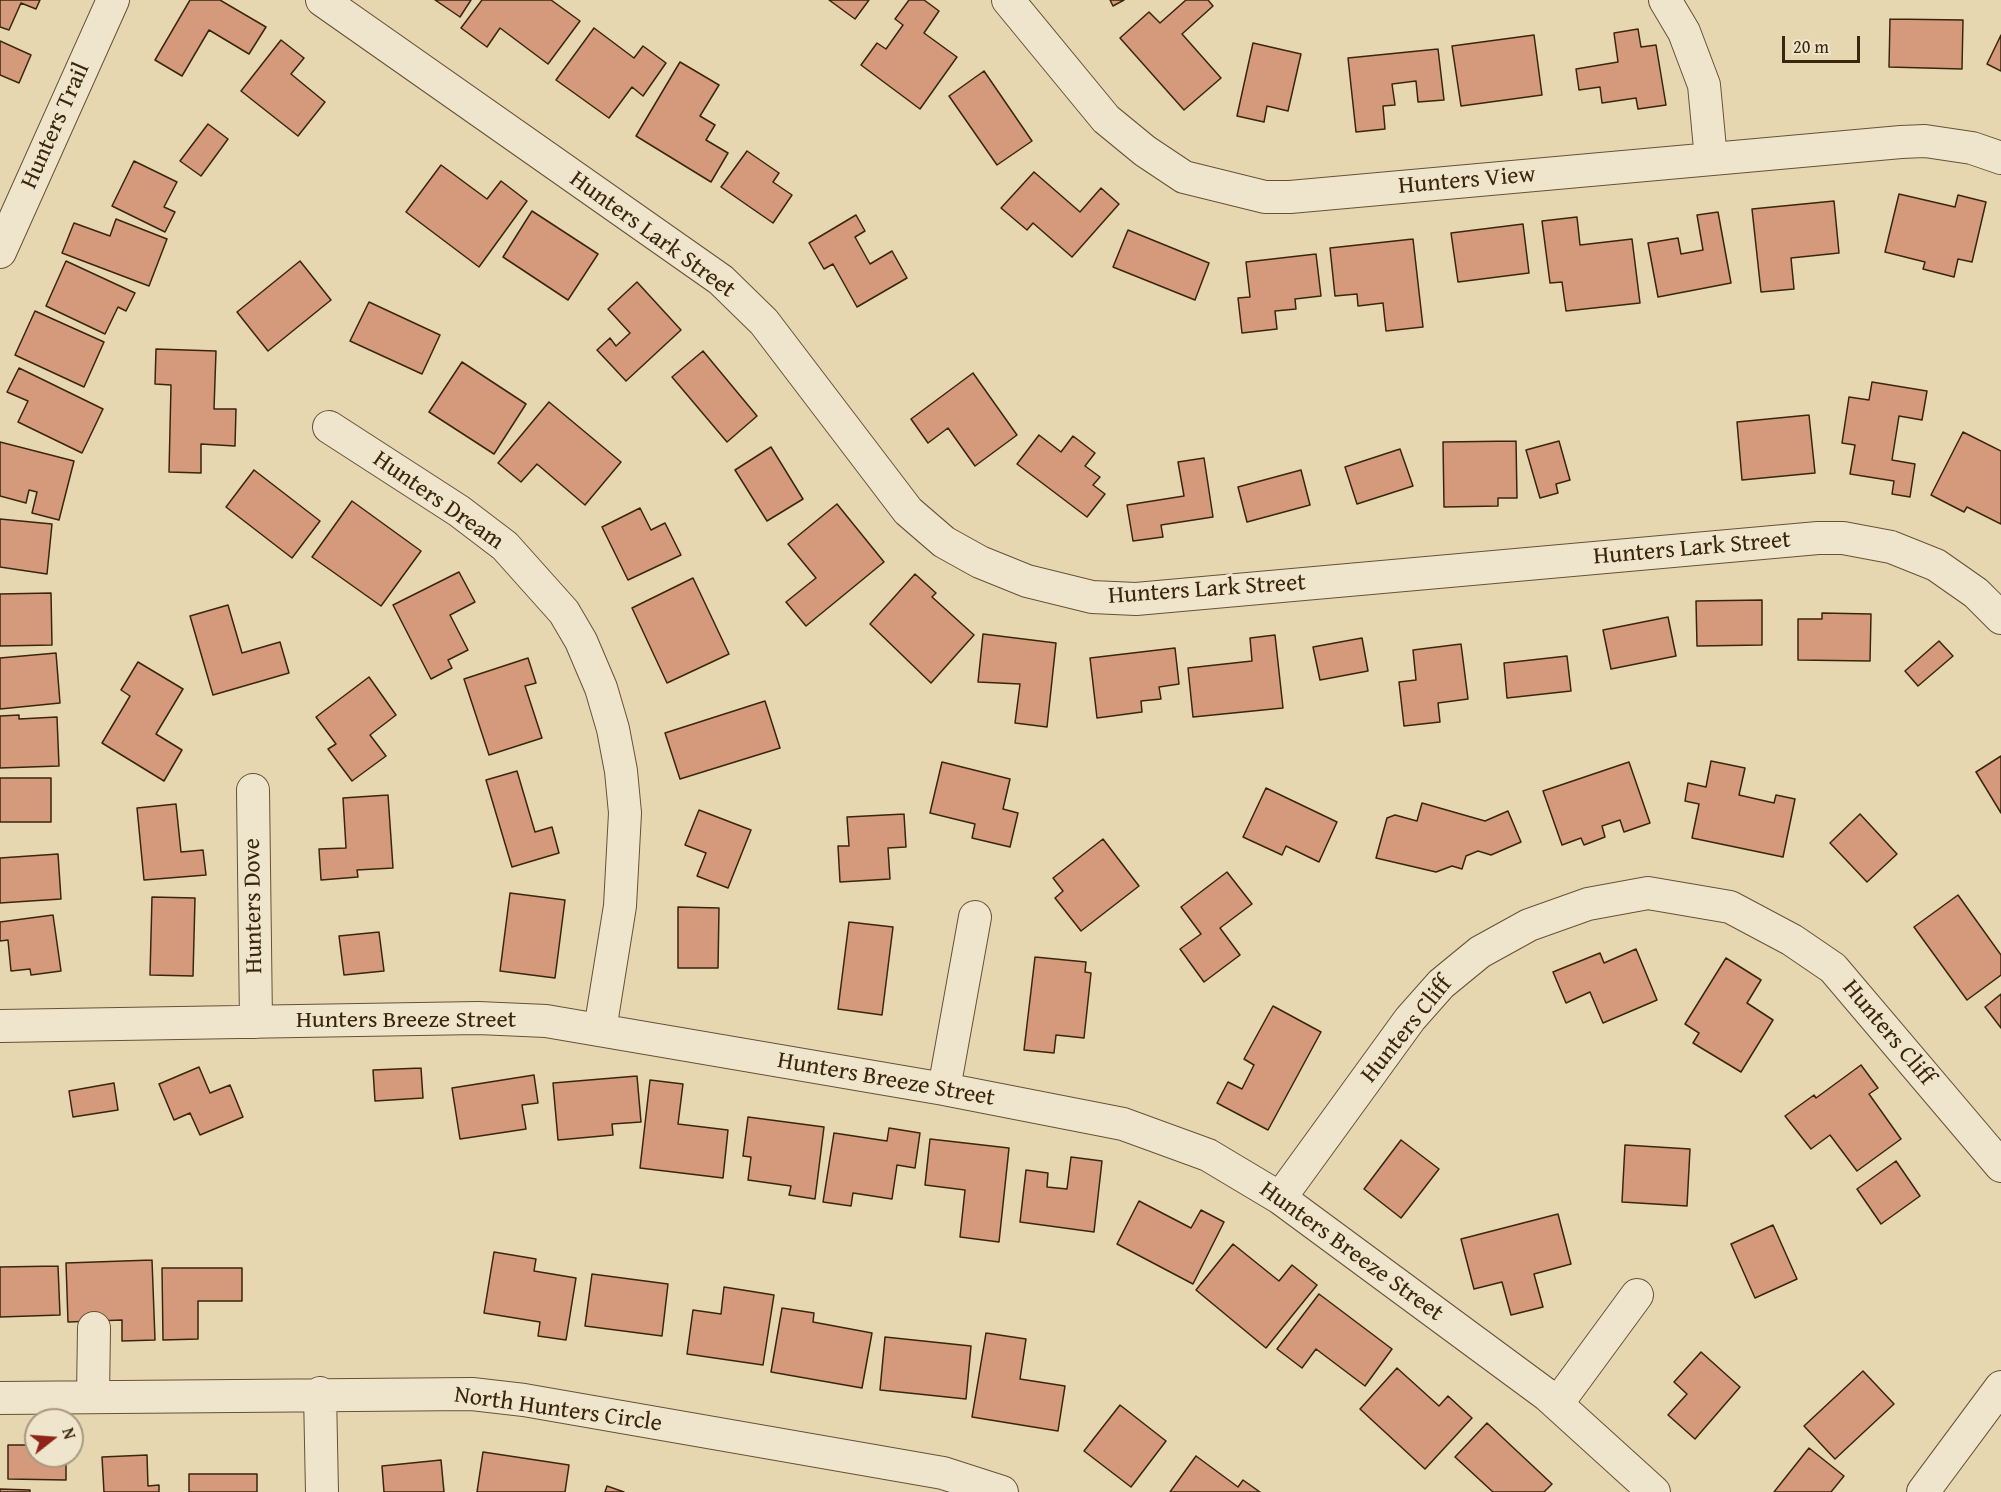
<!DOCTYPE html>
<style>
body{margin:0}
#map{position:relative;width:2001px;height:1492px;overflow:hidden;background:#e6d7b1;font-family:"Gentium Book Plus",serif}
canvas{display:block}
.north{position:absolute;left:24px;top:1408px;width:60px;height:60px;box-sizing:border-box;background:#efe5cc;border:2px solid #a79980;border-radius:50%;rotate:73deg;font-size:16px;font-weight:700;line-height:24px;text-align:center;color:#3a260d}
.north::after{content:'';display:block;margin:auto;width:21px;height:27px;background:#8f2418;clip-path:polygon(50% 0,100% 100%,50% 72%,0 100%)}
.scale{position:absolute;left:1782px;top:36px;width:78px;height:27px;box-sizing:border-box;border:3px solid #3a260d;border-top:0;padding-left:8px;font-size:18px;line-height:21px;white-space:nowrap;color:#3a260d;-webkit-text-stroke:4px #efe5cc;paint-order:stroke}
</style>
<div id="map">
<canvas width="2001" height="1492"></canvas>
<div class="north">N</div>
<div class="scale">20 m</div>
</div>
<script>
const ctx = document.querySelector('canvas').getContext('2d');
ctx.lineJoin = 'round';
function fill(path, color) { ctx.fillStyle = color; ctx.fill(path, 'evenodd'); }
const poly = rows => new Path2D(rows.map(r => 'M' + r).join(''));
function strokePath(path, color, width, dash) { ctx.strokeStyle = color; ctx.lineWidth = width; ctx.lineCap = dash ? 'butt' : 'round'; ctx.setLineDash(dash || []); ctx.stroke(path); }
function drawText(font, color, halo, rows, align = 'center') {
  ctx.font = font + ' "Gentium Book Plus",serif'; ctx.lineWidth = 6; ctx.setLineDash([]); ctx.textBaseline = 'middle'; ctx.strokeStyle = halo; ctx.fillStyle = color; for (const [text, x, y, turn = 0] of rows) {
    ctx.save(); ctx.translate(x, y); ctx.rotate((+turn || 0) * Math.PI / 180); ctx.textAlign = isNaN(turn) ? turn : align; if (halo) ctx.strokeText(text, 0, 0); ctx.fillText(text, 0, 0); ctx.restore();
  }
}
const building = poly([
 [0,0,40,0,36,9,21,3,9,30,0,27,0,0],
 [190,0,220,0,266,27,249,54,209,30,182,76,155,60,190,0],
 [435,0,471,0,460,17,435,0],
 [482,0,551,0,580,21,548,64,500,28,487,47,461,28,482,0],
 [829,0,869,0,855,19,829,0],
 [909,0,924,0,939,11,924,33,957,57,920,109,861,65,877,43,886,49,903,25,895,19,909,0],
 [1110,0,1124,0,1113,6,1110,0],
 [1186,0,1208,0,1213,6,1182,34,1221,78,1184,110,1120,38,1149,12,1160,23,1186,0],
 [1890,19,1963,20,1962,69,1889,67,1890,19],
 [594,28,634,58,643,46,666,63,643,96,632,87,609,118,556,80,594,28],
 [1638,29,1641,47,1656,45,1666,105,1638,109,1636,98,1602,103,1600,87,1579,90,1576,69,1618,62,1614,33,1638,29],
 [1534,35,1542,95,1461,106,1452,46,1534,35],
 [2001,35,2001,71,1987,64,2001,35],
 [281,40,304,58,291,74,325,102,298,136,241,91,281,40],
 [0,41,31,55,19,83,0,75,0,41],
 [1253,43,1301,54,1288,111,1267,106,1264,122,1237,116,1253,43],
 [1438,49,1444,100,1418,102,1416,81,1392,84,1395,105,1383,106,1385,129,1356,132,1348,58,1438,49],
 [680,62,719,85,700,116,715,125,706,140,728,153,711,182,636,136,680,62],
 [984,71,1032,141,997,165,949,96,984,71],
 [208,124,228,139,201,176,180,161,208,124],
 [747,151,779,173,773,182,792,195,773,223,721,187,747,151],
 [134,161,177,182,164,207,175,212,165,232,112,206,134,161],
 [441,165,487,199,501,181,527,201,479,267,406,212,441,165],
 [1034,172,1080,212,1101,188,1119,204,1072,257,1033,223,1027,230,1001,208,1034,172],
 [1899,194,1955,207,1958,195,1986,202,1972,262,1958,259,1954,277,1923,269,1925,262,1885,252,1899,194],
 [1834,201,1839,253,1791,258,1794,289,1761,292,1752,209,1834,201],
 [532,211,598,254,568,300,503,257,532,211],
 [1718,212,1731,283,1658,297,1648,243,1678,238,1681,254,1703,250,1697,215,1718,212],
 [856,215,865,231,855,237,870,264,892,251,907,278,857,307,833,264,824,269,809,243,856,215],
 [1577,217,1580,245,1632,239,1640,303,1566,311,1562,282,1550,283,1542,221,1577,217],
 [116,219,167,239,149,286,62,253,74,223,110,236,116,219],
 [1523,224,1529,273,1458,282,1451,233,1523,224],
 [1128,230,1209,263,1195,300,1113,267,1128,230],
 [1413,239,1423,327,1386,331,1383,303,1358,306,1357,294,1335,296,1330,248,1413,239],
 [1316,254,1321,296,1295,299,1296,309,1275,311,1277,329,1242,333,1238,298,1250,297,1246,262,1316,254],
 [66,261,135,293,126,311,118,307,105,334,46,306,66,261],
 [300,261,331,300,268,351,237,312,300,261],
 [637,282,681,330,626,381,597,350,610,338,616,346,630,333,608,309,637,282],
 [369,302,440,335,422,374,350,341,369,302],
 [35,311,104,342,84,387,15,355,35,311],
 [156,349,216,351,214,409,236,409,235,446,201,444,201,473,169,472,171,385,155,384,156,349],
 [703,351,757,416,727,442,672,377,703,351],
 [462,362,526,404,494,454,429,412,462,362],
 [19,368,103,409,82,453,18,422,28,401,7,392,19,368],
 [973,373,1017,435,975,466,948,428,928,443,911,419,973,373],
 [1872,382,1927,391,1922,420,1899,416,1892,460,1915,464,1910,497,1892,494,1894,481,1850,474,1855,445,1842,443,1849,397,1869,400,1872,382],
 [549,402,621,462,585,505,537,464,521,482,498,463,549,402],
 [1809,415,1815,473,1742,480,1737,422,1809,415],
 [1963,432,2001,451,2001,524,1967,507,1964,512,1931,495,1963,432],
 [1039,435,1061,452,1073,436,1095,453,1085,466,1100,477,1093,485,1105,494,1087,517,1017,464,1039,435],
 [1516,441,1517,498,1498,498,1498,506,1444,507,1443,442,1516,441],
 [1559,441,1570,480,1556,484,1558,493,1540,498,1526,450,1559,441],
 [0,442,74,461,59,520,32,513,37,492,29,490,26,503,0,496,0,442],
 [771,447,803,499,767,521,735,470,771,447],
 [1400,449,1413,486,1357,504,1345,467,1400,449],
 [1204,458,1213,517,1161,525,1163,537,1133,541,1127,505,1184,496,1178,462,1204,458],
 [254,470,320,521,292,558,226,507,254,470],
 [1301,470,1310,505,1247,522,1238,487,1301,470],
 [352,501,421,551,381,606,312,557,352,501],
 [837,504,884,562,806,626,786,602,816,578,788,544,837,504],
 [640,508,651,530,665,523,681,555,628,580,602,527,640,508],
 [0,519,52,524,47,574,0,567,0,519],
 [459,572,475,602,450,615,468,650,448,660,452,668,431,679,393,605,459,572],
 [915,574,936,593,932,597,974,635,931,683,870,624,915,574],
 [693,578,729,654,667,683,632,608,693,578],
 [51,593,52,645,0,646,0,594,51,593],
 [1762,600,1762,645,1697,646,1696,601,1762,600],
 [228,605,242,653,280,642,289,673,213,695,190,616,228,605],
 [1822,613,1871,614,1870,661,1798,660,1798,619,1822,619,1822,613],
 [1668,617,1676,656,1611,669,1603,630,1668,617],
 [983,634,1056,643,1047,727,1015,723,1020,684,978,682,983,634],
 [1275,635,1283,708,1193,717,1188,668,1252,661,1250,638,1275,635],
 [1362,638,1368,671,1320,680,1313,647,1362,638],
 [1939,641,1953,656,1918,686,1905,671,1939,641],
 [1461,644,1468,699,1438,703,1440,722,1404,726,1399,682,1416,680,1413,650,1461,644],
 [1175,648,1179,684,1159,687,1161,699,1141,701,1142,712,1097,718,1090,658,1175,648],
 [56,653,60,703,0,709,0,658,56,653],
 [1567,656,1571,691,1507,698,1504,663,1567,656],
 [528,658,536,683,525,686,542,738,489,755,464,679,528,658],
 [138,662,183,689,156,734,182,750,164,781,102,743,130,696,121,690,138,662],
 [369,677,396,715,370,735,386,756,352,781,328,749,336,744,316,717,369,677],
 [765,701,780,748,680,779,665,733,765,701],
 [19,715,19,719,57,717,59,766,0,768,0,716,19,715],
 [2001,756,2001,813,1976,772,2001,756],
 [1711,761,1745,768,1739,795,1774,803,1776,795,1795,799,1783,857,1692,838,1699,804,1685,801,1688,783,1706,787,1711,761],
 [942,762,1010,779,1003,809,1018,813,1010,847,972,838,975,824,930,813,942,762],
 [1629,762,1650,823,1624,832,1620,820,1602,826,1605,837,1584,845,1581,838,1562,845,1543,791,1629,762],
 [517,771,535,832,552,827,559,853,512,867,486,780,517,771],
 [0,778,51,778,51,822,0,822,0,778],
 [1266,788,1337,822,1319,862,1286,846,1282,855,1243,837,1266,788],
 [388,795,393,868,357,870,358,877,321,880,319,849,346,848,343,798,388,795],
 [1422,803,1485,821,1508,811,1521,842,1491,855,1478,851,1466,856,1462,869,1452,866,1436,872,1376,858,1387,818,1395,815,1417,821,1422,803],
 [176,804,181,852,203,850,206,875,144,880,137,808,176,804],
 [699,810,751,830,728,888,697,876,706,853,685,845,699,810],
 [904,814,906,847,888,848,890,879,840,882,838,846,849,846,847,817,904,814],
 [1860,814,1897,854,1867,882,1830,843,1860,814],
 [1103,839,1139,886,1081,931,1055,898,1063,891,1053,878,1103,839],
 [58,854,61,899,0,903,0,858,58,854],
 [1227,872,1252,904,1220,928,1240,955,1204,982,1180,949,1201,934,1181,907,1227,872],
 [510,893,565,900,555,978,500,971,510,893],
 [1958,895,2001,955,2001,975,1967,1000,1914,927,1958,895],
 [152,897,195,898,193,976,150,975,152,897],
 [678,907,719,908,718,968,678,968,678,907],
 [53,915,61,971,31,975,30,969,11,971,8,940,0,941,0,922,53,915],
 [849,922,893,927,882,1015,838,1009,849,922],
 [379,932,384,971,344,975,339,936,379,932],
 [1636,949,1657,1000,1603,1023,1590,992,1566,1003,1553,972,1600,953,1604,963,1636,949],
 [1035,957,1086,962,1085,972,1091,973,1084,1038,1056,1035,1054,1053,1024,1050,1035,957],
 [1726,958,1761,980,1747,1003,1773,1020,1741,1072,1693,1043,1699,1033,1685,1024,1726,958],
 [2001,994,2001,1028,1985,1007,2001,994],
 [1273,1006,1321,1032,1268,1130,1217,1103,1228,1082,1242,1089,1254,1065,1244,1059,1273,1006],
 [1861,1065,1878,1088,1869,1094,1901,1139,1857,1171,1830,1135,1811,1149,1785,1116,1814,1095,1816,1098,1861,1065],
 [199,1067,210,1093,230,1085,243,1117,200,1135,190,1113,174,1120,159,1084,199,1067],
 [421,1068,423,1098,375,1101,373,1070,421,1068],
 [534,1075,538,1103,522,1105,526,1129,460,1139,452,1088,534,1075],
 [637,1076,641,1122,612,1124,613,1135,558,1140,553,1083,637,1076],
 [650,1080,683,1084,678,1124,728,1130,723,1178,640,1168,650,1080],
 [114,1083,118,1110,73,1117,69,1091,114,1083],
 [748,1117,824,1127,815,1199,789,1195,791,1186,748,1180,751,1157,743,1156,748,1117],
 [889,1128,920,1133,915,1168,897,1165,892,1199,853,1193,851,1206,823,1202,834,1133,887,1141,889,1128],
 [930,1139,1009,1148,999,1242,960,1237,965,1190,925,1185,930,1139],
 [1401,1140,1439,1169,1401,1218,1364,1189,1401,1140],
 [1625,1145,1690,1149,1687,1206,1622,1202,1625,1145],
 [1071,1157,1102,1161,1094,1232,1020,1222,1026,1170,1048,1173,1047,1187,1067,1189,1071,1157],
 [1896,1161,1920,1196,1881,1224,1857,1189,1896,1161],
 [1139,1201,1191,1228,1201,1210,1224,1222,1193,1284,1117,1244,1139,1201],
 [1558,1214,1571,1264,1534,1274,1543,1307,1511,1315,1502,1282,1474,1289,1461,1239,1558,1214],
 [1773,1225,1797,1279,1755,1298,1731,1244,1773,1225],
 [1233,1244,1279,1281,1292,1265,1317,1285,1266,1348,1196,1290,1233,1244],
 [494,1252,536,1259,534,1271,576,1278,566,1340,538,1336,540,1322,484,1313,494,1252],
 [152,1260,155,1340,122,1341,122,1320,68,1322,66,1263,152,1260],
 [58,1266,60,1315,0,1317,0,1267,58,1266],
 [162,1268,242,1268,242,1301,198,1301,198,1339,163,1340,162,1268],
 [592,1274,668,1284,662,1336,585,1326,592,1274],
 [724,1287,774,1295,763,1365,687,1354,693,1310,721,1314,724,1287],
 [1319,1294,1392,1349,1365,1386,1316,1349,1302,1368,1277,1349,1319,1294],
 [782,1308,814,1313,813,1322,872,1333,862,1388,771,1372,782,1308],
 [986,1333,1026,1339,1020,1379,1065,1386,1058,1431,972,1417,986,1333],
 [885,1337,971,1346,966,1399,880,1390,885,1337],
 [1701,1352,1740,1387,1695,1439,1668,1415,1687,1394,1674,1382,1701,1352],
 [1397,1368,1439,1406,1448,1396,1472,1418,1425,1469,1360,1409,1397,1368],
 [1863,1371,1894,1404,1835,1459,1804,1426,1863,1371],
 [1120,1405,1166,1441,1131,1487,1084,1451,1120,1405],
 [1487,1423,1552,1484,1544,1492,1493,1492,1455,1457,1487,1423],
 [8,1445,36,1445,36,1456,66,1456,66,1480,8,1479,8,1445],
 [1809,1448,1844,1476,1831,1492,1774,1492,1809,1448],
 [483,1452,569,1465,565,1492,477,1492,483,1452],
 [147,1455,148,1486,159,1485,159,1492,104,1492,102,1457,147,1455],
 [1196,1456,1238,1487,1243,1480,1260,1492,1170,1492,1196,1456],
 [441,1460,444,1492,384,1492,382,1466,441,1460],
 [189,1474,257,1474,257,1492,189,1492,189,1474],
 [607,1486,624,1492,605,1492,607,1486],
 [0,1489,30,1490,30,1492,0,1492,0,1489]
]);
const minor = poly([
 [322,0,721,280,764,322,908,511,944,542,980,562,1027,581,1092,597,1136,599,1818,538,1843,538,1891,547,1936,565,1976,593,2001,618],
 [1008,0,1106,119,1145,151,1184,177,1265,197,1290,197,1901,142,1925,141,1972,148,2001,158],
 [1665,0,1684,32,1704,85,1711,159],
 [0,252,113,0],
 [329,427,459,511,505,546,564,612,581,641,601,688,613,729,621,771,625,813,620,906,600,1030],
 [253,790,256,1022],
 [0,1026,478,1018,546,1021,944,1089,1123,1124,1208,1155,1280,1198,1547,1395,1654,1492],
 [944,1089,975,917],
 [1280,1198,1410,1019,1441,984,1480,952,1529,925,1588,904,1648,893,1730,907,1792,940,1833,968,2001,1166],
 [320,1393,322,1492],
 [93,1396,94,1328],
 [0,1398,472,1394,524,1400,943,1473,1002,1492],
 [1557,1404,1637,1295],
 [1923,1492,2001,1387]
]);
const streetNames = [
 ["Hunters Trail",56,126,-66],
 ["Hunters View",1467,181,-5],
 ["Hunters Lark Street",652,235,36],
 ["Hunters Dream",438,501,35],
 ["Hunters Lark Street",1692,549,-5],
 ["Hunters Lark Street",1207,590,-4],
 ["Hunters Dove",254,906,-91],
 ["Hunters Breeze Street",406,1021],
 ["Hunters Cliff",1407,1030,-51],
 ["Hunters Cliff",1888,1033,50],
 ["Hunters Breeze Street",886,1080,10],
 ["Hunters Breeze Street",1351,1252,36],
 ["North Hunters Circle",558,1410,8]
];
fill(building, '#d5997c');
strokePath(building, '#3a260d', 1.5);
strokePath(minor, '#655236', 34);
strokePath(minor, '#efe5cc', 32);
drawText('24px', '#3a260d', '#efe5cc', streetNames);
</script>
